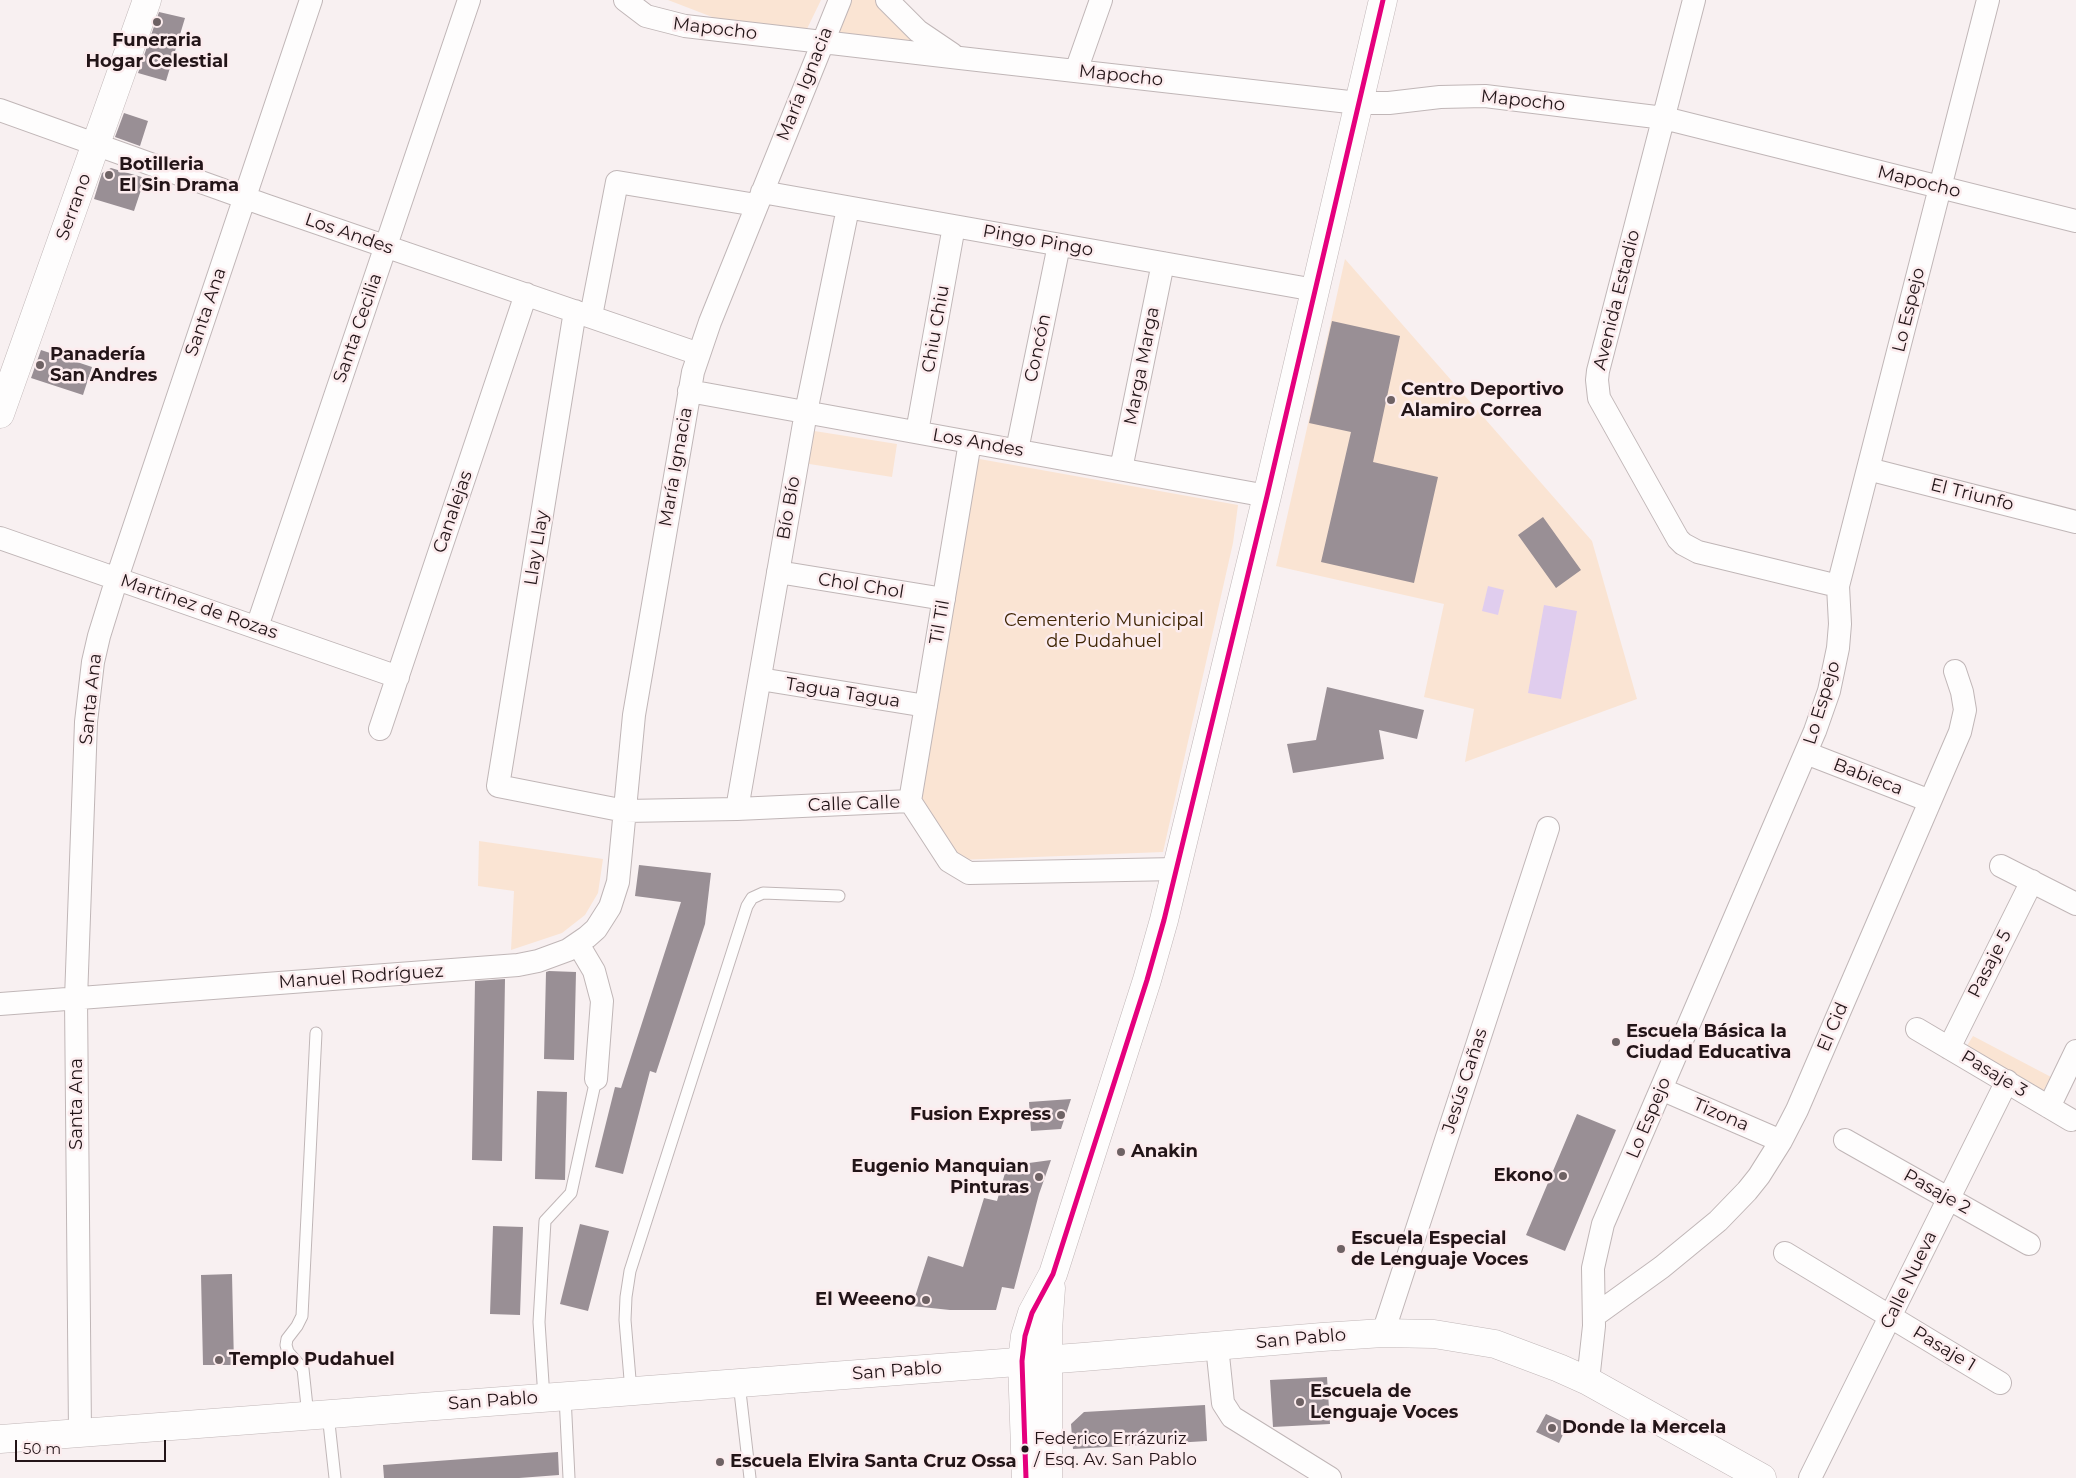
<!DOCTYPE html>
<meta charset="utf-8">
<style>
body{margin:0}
#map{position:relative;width:2076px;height:1478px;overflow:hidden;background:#f8f0f1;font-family:Montserrat,sans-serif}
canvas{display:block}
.scale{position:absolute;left:15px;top:1440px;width:151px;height:22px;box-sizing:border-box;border:2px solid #231518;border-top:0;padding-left:6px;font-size:15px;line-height:18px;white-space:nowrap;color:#231518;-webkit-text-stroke:4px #fcecee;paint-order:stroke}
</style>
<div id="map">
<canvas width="2076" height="1478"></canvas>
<div class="scale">50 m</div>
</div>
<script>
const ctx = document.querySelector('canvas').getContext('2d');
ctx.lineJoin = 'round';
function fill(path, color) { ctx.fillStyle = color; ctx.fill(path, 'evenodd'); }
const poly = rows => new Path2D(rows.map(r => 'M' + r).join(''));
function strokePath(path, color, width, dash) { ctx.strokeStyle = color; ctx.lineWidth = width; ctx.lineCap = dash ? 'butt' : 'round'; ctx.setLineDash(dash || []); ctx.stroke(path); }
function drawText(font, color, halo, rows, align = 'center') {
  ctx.font = font + ' Montserrat,sans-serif'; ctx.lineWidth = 5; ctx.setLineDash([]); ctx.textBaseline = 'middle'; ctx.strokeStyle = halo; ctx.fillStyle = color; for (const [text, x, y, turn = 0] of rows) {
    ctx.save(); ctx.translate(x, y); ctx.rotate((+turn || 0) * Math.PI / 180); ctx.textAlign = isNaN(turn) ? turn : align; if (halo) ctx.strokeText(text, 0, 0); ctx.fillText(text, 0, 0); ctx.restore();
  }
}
const green = poly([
 [668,0,821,0,805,33,733,25],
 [852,0,876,0,918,43,839,33],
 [1345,259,1592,541,1637,699,1465,762,1474,709,1424,697,1444,604,1276,566],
 [808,430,897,444,892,477,803,463],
 [974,458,1238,505,1233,543,1163,852,959,860,916,806],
 [479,841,603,859,598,893,585,915,562,933,511,950,514,891,478,886],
 [1973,1036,2051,1077,2043,1091,1965,1049]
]);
const water = poly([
 [1488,586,1504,590,1498,615,1482,611],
 [1544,605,1577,611,1561,699,1528,693]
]);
const building = poly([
 [159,12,185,18,166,81,138,73],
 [124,113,148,121,140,146,115,137],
 [111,168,145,178,134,211,94,199,102,173],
 [1332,321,1400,336,1373,462,1438,477,1414,583,1321,562,1351,432,1309,423],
 [41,350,92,367,83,395,31,378],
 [1543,517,1581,570,1556,588,1518,535],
 [1327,687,1424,710,1417,739,1379,730,1384,759,1293,773,1287,744,1316,740],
 [639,865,711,873,705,924,656,1073,650,1071,623,1174,595,1167,615,1087,621,1088,681,902,635,896],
 [549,971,576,972,574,1060,544,1059,546,972],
 [505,979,502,1161,472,1160,475,981],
 [537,1091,567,1092,565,1180,535,1179],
 [1071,1099,1061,1129,1031,1131,1029,1102],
 [1577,1114,1616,1130,1565,1251,1526,1235],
 [1051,1160,1039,1194,1014,1289,1002,1287,996,1310,950,1310,912,1306,928,1256,963,1267,984,1198,997,1201,1007,1166],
 [580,1224,609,1231,588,1311,560,1304],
 [493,1226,523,1227,520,1315,490,1314],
 [232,1274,234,1365,203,1365,201,1275],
 [1327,1377,1330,1424,1273,1427,1270,1380],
 [1205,1405,1207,1441,1073,1449,1071,1424,1084,1412],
 [1546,1414,1568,1424,1559,1443,1536,1432],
 [558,1452,559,1475,519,1478,384,1478,383,1465]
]);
const service = poly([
 [739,1383,750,1478],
 [631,1391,625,1320,626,1297,630,1271,747,906,752,898,763,893,839,896],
 [565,1396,569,1478],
 [544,1398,539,1322,545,1221,571,1193,596,1079],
 [328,1414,335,1478],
 [308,1416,303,1369,288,1352,286,1345,287,1339,297,1326,302,1316,316,1033]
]);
const minor = poly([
 [625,0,646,16,685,26,960,58,1358,103,1389,103,1440,97,1485,96,1664,118,2076,221],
 [887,0,918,31,952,54],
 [1694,0,1598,371,1597,380,1599,398,1678,539,1683,544,1698,552,1838,586],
 [1076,71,1101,0],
 [0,110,265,205,699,354],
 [762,192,1315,290],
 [575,311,498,786,625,811,737,809,910,801],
 [591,316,617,182,756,205],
 [689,391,1267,496],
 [917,432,954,226],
 [1017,450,1059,245],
 [1121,469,1163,263],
 [1868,469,2076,522],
 [0,538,398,677],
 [778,572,944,599],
 [257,627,469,0],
 [760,679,926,706],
 [380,729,526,294],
 [1806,753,1930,801],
 [910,801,970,442],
 [910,801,949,861,969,873,1177,869],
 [737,809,806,412,848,208],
 [2001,866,2076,904],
 [578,944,594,971,602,1001,596,1079],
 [0,1004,518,965,538,961,568,950,587,937,596,929,610,907,618,882,634,715,693,372,710,322,840,0],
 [1917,1029,2071,1120],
 [1949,1048,2032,881],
 [1661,1089,1781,1141],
 [2049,1107,2076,1051],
 [1845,1140,2029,1244],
 [1785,1253,2000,1383],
 [1594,1316,1662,1267,1718,1221,1747,1191,1759,1176,1781,1141,1797,1110,1960,732,1965,710,1962,692,1955,671],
 [1383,1333,1548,828],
 [1217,1346,1223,1403,1232,1417,1330,1478],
 [1588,1381,1594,1326,1593,1268,1603,1224,1815,731,1829,691,1838,648,1840,624,1838,586,1988,0],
 [80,1433,76,999,86,722,93,662,99,636,117,578,311,0],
 [1810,1478,2007,1081]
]);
const tertiary = poly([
 [1026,1478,1022,1361,1025,1336,1032,1313,1053,1274,1147,980,1164,920,1267,496,1383,0],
 [1048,1478,1048,1330,1051,1288]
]);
const secondary = poly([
 [0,414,147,0]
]);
const primary = poly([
 [0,1439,1083,1357,1322,1337,1383,1333,1434,1334,1495,1344,1559,1368,1588,1381,1762,1478]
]);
const bus1 = poly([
 [1026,1478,1022,1361,1025,1336,1032,1313,1053,1274,1147,980,1164,920,1267,496,1383,0]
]);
const markers = [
 [157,22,5,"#6e6264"],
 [109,175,5,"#6e6264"],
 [40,365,5,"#6e6264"],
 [1391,400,5,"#6e6264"],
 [1616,1042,5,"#6e6264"],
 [1061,1115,5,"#6e6264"],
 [1121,1152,5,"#6e6264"],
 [1563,1176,5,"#6e6264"],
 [1039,1177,5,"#6e6264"],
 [1341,1249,5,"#6e6264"],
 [926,1300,5,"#6e6264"],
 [219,1360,5,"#6e6264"],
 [1300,1402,5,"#6e6264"],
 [1552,1428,5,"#6e6264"],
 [1025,1449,4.5,"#231518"],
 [720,1462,5,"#6e6264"]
];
const busNames = [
 ["Federico Errázuriz",1034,1439],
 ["/ Esq. Av. San Pablo",1034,1460]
];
const streetNames = [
 ["Mapocho",715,29,7],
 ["Mapocho",1121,76,6],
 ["María Ignacia",805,84,-68],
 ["Mapocho",1523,101,6],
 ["Mapocho",1919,182,14],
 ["Serrano",74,207,-70],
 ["Los Andes",349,234,19],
 ["Pingo Pingo",1038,241,10],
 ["Avenida Estadio",1617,300,-76],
 ["Lo Espejo",1909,310,-76],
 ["Santa Ana",206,312,-71],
 ["Santa Cecilia",358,328,-71],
 ["Chiu Chiu",936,329,-80],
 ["Concón",1038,348,-78],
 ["Marga Marga",1142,366,-79],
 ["Los Andes",978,443,10],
 ["María Ignacia",676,467,-80],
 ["El Triunfo",1972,495,14],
 ["Bío Bío",789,508,-80],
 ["Canalejas",453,512,-71],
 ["Llay Llay",537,548,-81],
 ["Chol Chol",861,586,9],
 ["Martínez de Rozas",199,607,19],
 ["Til Til",940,622,-80],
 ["Tagua Tagua",843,693,9],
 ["Santa Ana",91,699,-84],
 ["Lo Espejo",1822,703,-73],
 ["Babieca",1868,777,21],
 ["Calle Calle",854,804,-2],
 ["Pasaje 5",1990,964,-63],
 ["Manuel Rodríguez",361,977,-4],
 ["El Cid",1833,1027,-67],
 ["Pasaje 3",1994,1074,31],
 ["Jesús Cañas",1465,1081,-72],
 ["Santa Ana",77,1104,-90],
 ["Tizona",1721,1115,23],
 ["Lo Espejo",1649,1118,-67],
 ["Pasaje 2",1937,1192,29],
 ["Calle Nueva",1909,1280,-64],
 ["San Pablo",1301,1339,-5],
 ["Pasaje 1",1944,1349,31],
 ["San Pablo",897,1371,-4],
 ["San Pablo",493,1401,-4]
];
const poiNames = [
 ["Funeraria",157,41,"center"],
 ["Hogar Celestial",157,62,"center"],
 ["Botilleria",119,165],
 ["El Sin Drama",119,186],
 ["Panadería",50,355],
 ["San Andres",50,376],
 ["Centro Deportivo",1401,390],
 ["Alamiro Correa",1401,411],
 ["Escuela Básica la",1626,1032],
 ["Ciudad Educativa",1626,1053],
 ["Fusion Express",1051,1115,"right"],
 ["Anakin",1131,1152],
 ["Eugenio Manquian",1029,1167,"right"],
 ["Pinturas",1029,1188,"right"],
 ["Ekono",1553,1176,"right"],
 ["Escuela Especial",1351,1239],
 ["de Lenguaje Voces",1351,1260],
 ["El Weeeno",916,1300,"right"],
 ["Templo Pudahuel",229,1360],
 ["Escuela de",1310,1392],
 ["Lenguaje Voces",1310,1413],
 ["Donde la Mercela",1562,1428],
 ["Escuela Elvira Santa Cruz Ossa",730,1462]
];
const parkNames = [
 ["Cementerio Municipal",1104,621],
 ["de Pudahuel",1104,642]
];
fill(green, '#fae4d3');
fill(water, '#e0cdee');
fill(building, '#998f95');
strokePath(service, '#c0b6b7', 13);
strokePath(minor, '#c0b6b7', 24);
strokePath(tertiary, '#c0b6b7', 29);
strokePath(secondary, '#c0b6b7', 29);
strokePath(primary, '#c0b6b7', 29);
strokePath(service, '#fefdfd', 11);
strokePath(minor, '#fefdfd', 22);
strokePath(tertiary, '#fefdfd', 28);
strokePath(secondary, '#fefdfd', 28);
strokePath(primary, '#fefdfd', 28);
strokePath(bus1, '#e5007d', 5);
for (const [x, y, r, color] of markers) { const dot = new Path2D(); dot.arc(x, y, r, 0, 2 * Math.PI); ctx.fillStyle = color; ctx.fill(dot); strokePath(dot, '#fcecee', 2); }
drawText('17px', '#231518', '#fcecee', busNames, 'left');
drawText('18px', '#231518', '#fcecee', streetNames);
drawText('bold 18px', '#231518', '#fcecee', poiNames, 'left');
drawText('18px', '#3f2504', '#fcecee', parkNames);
</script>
